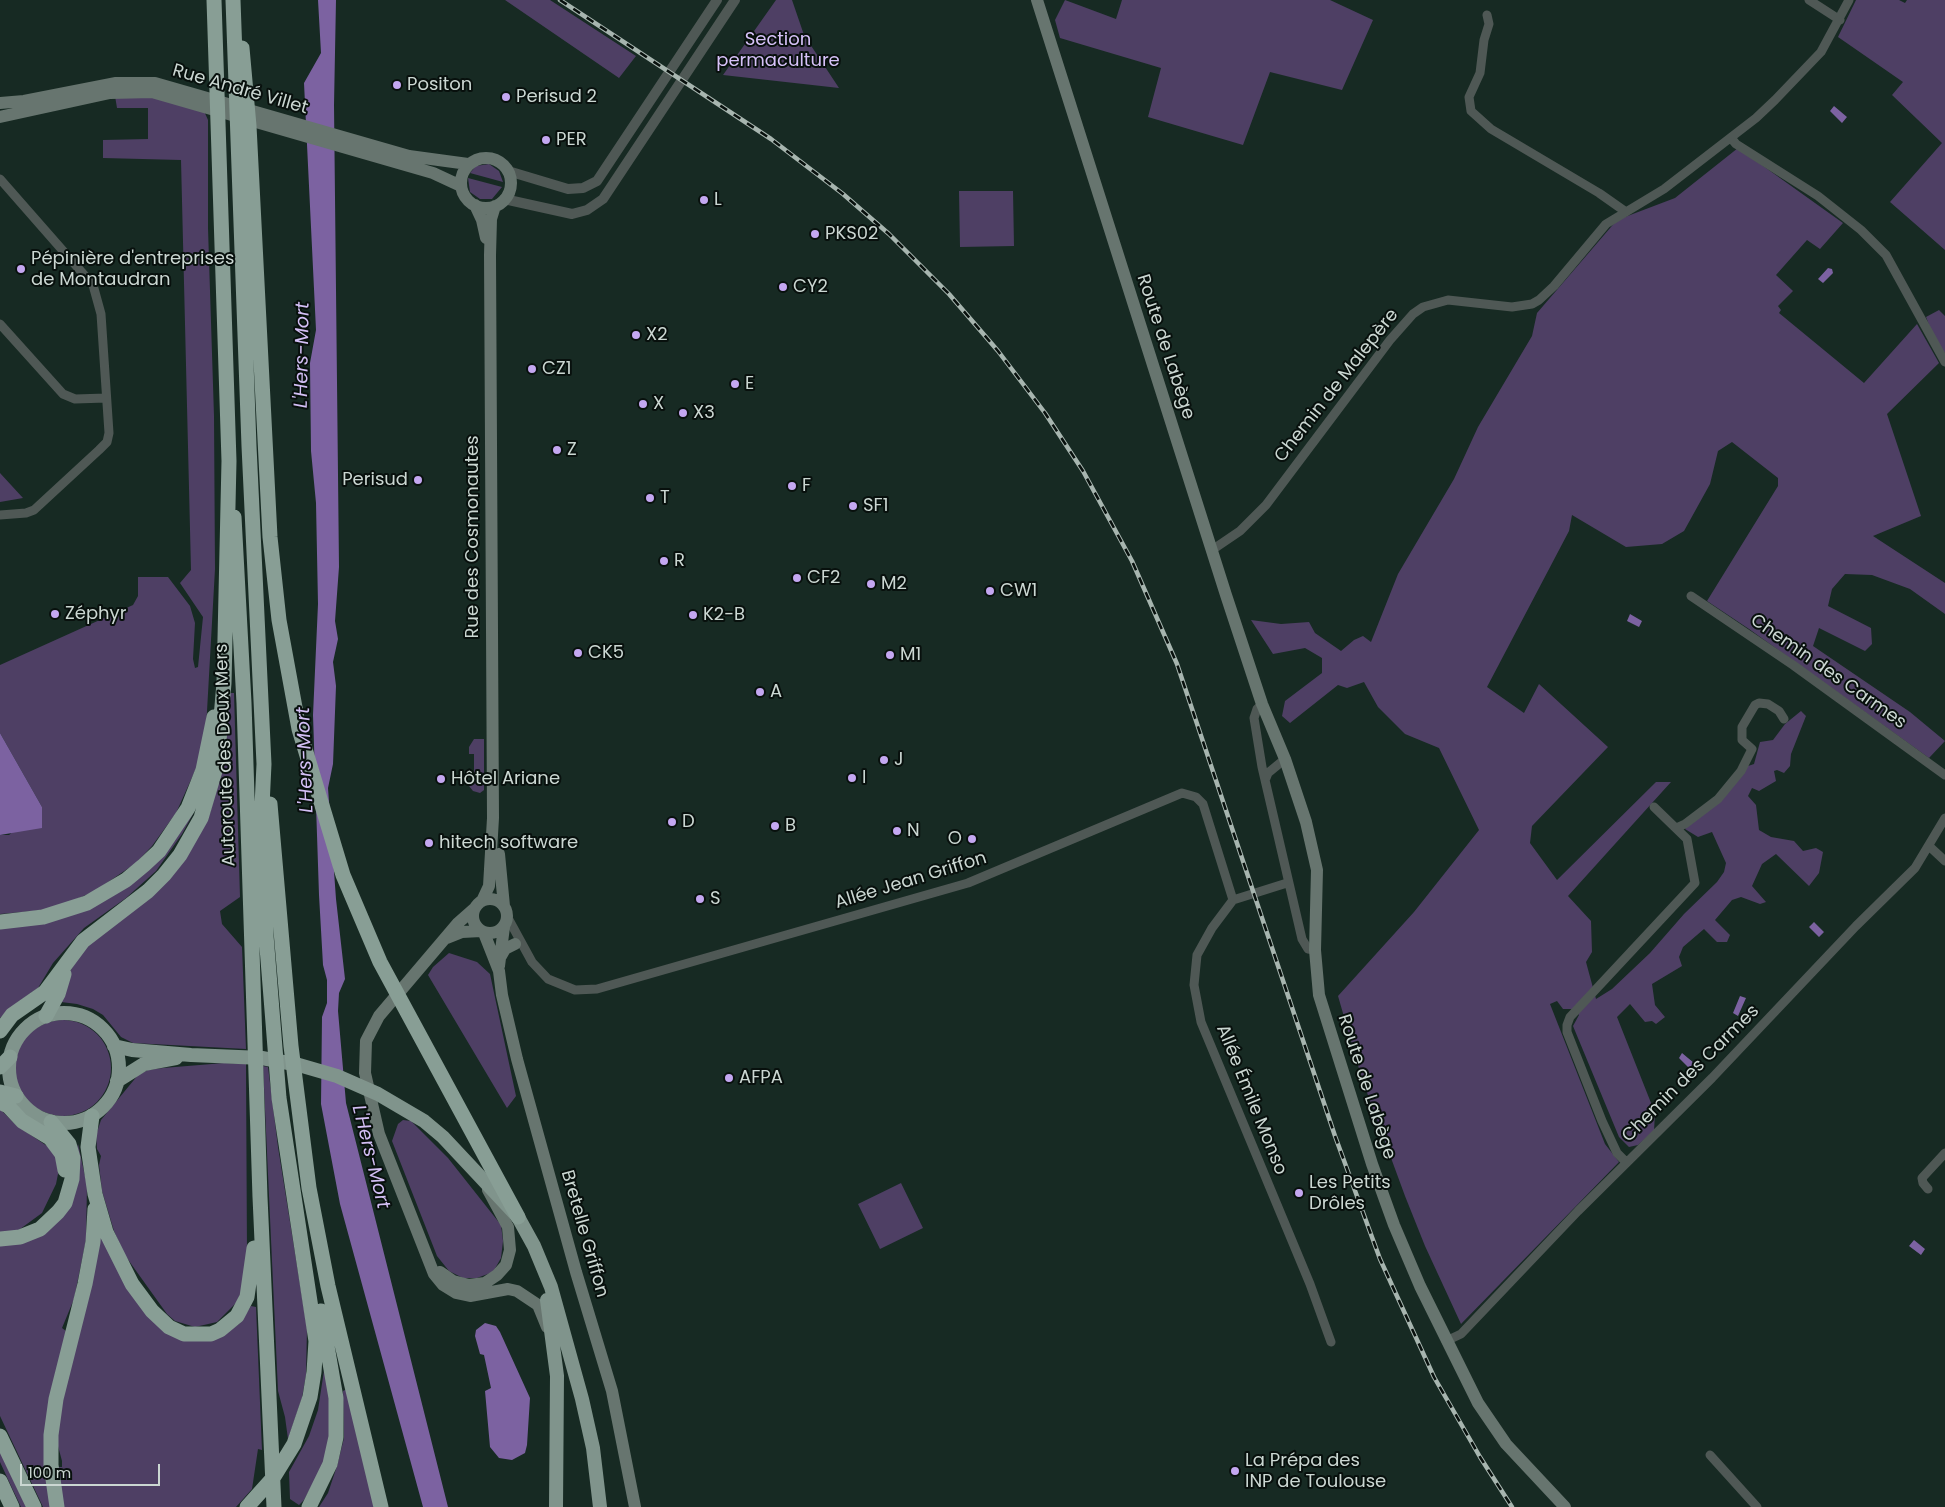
<!DOCTYPE html>
<meta charset="utf-8">
<style>
body{margin:0}
#map{position:relative;width:1945px;height:1507px;overflow:hidden;background:#172a23;font-family:Poppins,sans-serif}
canvas{display:block}
.scale{position:absolute;left:20px;top:1464px;width:140px;height:22px;box-sizing:border-box;border:2px solid #cbd7d2;border-top:0;padding-left:6px;font-size:15px;line-height:18px;white-space:nowrap;color:#cbd7d2;-webkit-text-stroke:4px #08100d;paint-order:stroke}
</style>
<div id="map">
<canvas width="1945" height="1507"></canvas>
<div class="scale">100 m</div>
</div>
<script>
const ctx = document.querySelector('canvas').getContext('2d');
ctx.lineJoin = 'round';
function fill(path, color) { ctx.fillStyle = color; ctx.fill(path, 'evenodd'); }
const poly = rows => new Path2D(rows.map(r => 'M' + r).join(''));
function strokePath(path, color, width, dash) { ctx.strokeStyle = color; ctx.lineWidth = width; ctx.lineCap = dash ? 'butt' : 'round'; ctx.setLineDash(dash || []); ctx.stroke(path); }
function drawText(font, color, halo, rows, align = 'center') {
  ctx.font = font + ' Poppins,sans-serif'; ctx.lineWidth = 4; ctx.setLineDash([]); ctx.textBaseline = 'middle'; ctx.strokeStyle = halo; ctx.fillStyle = color; for (const [text, x, y, turn = 0] of rows) {
    ctx.save(); ctx.translate(x, y); ctx.rotate((+turn || 0) * Math.PI / 180); ctx.textAlign = isNaN(turn) ? turn : align; if (halo) ctx.strokeText(text, 0, 0); ctx.fillText(text, 0, 0); ctx.restore();
  }
}
const green = poly([
 [505,0,550,0,636,56,619,78],
 [776,0,792,0,804,35,839,88,723,75],
 [1065,0,1116,19,1122,0,1330,0,1373,20,1342,90,1270,72,1243,145,1148,117,1161,68,1060,38,1055,20],
 [1856,0,1899,0,1905,3,1907,0,1945,0,1945,250,1890,202,1942,143,1892,95,1903,82,1838,37],
 [143,95,204,111,208,120,208,228,214,416,215,569,206,729,199,762,176,813,152,846,136,863,95,891,70,902,45,910,0,914,0,835,9,835,42,807,0,733,0,665,133,605,138,596,138,577,168,577,190,606,195,623,193,659,195,668,198,667,203,617,180,583,191,570,181,160,103,158,103,140,148,139,148,108,117,108,115,96],
 [1738,148,1843,223,1820,249,1807,240,1776,275,1793,291,1778,306,1781,310,1779,313,1864,383,1917,324,1939,363,1887,414,1921,516,1873,536,1945,583,1945,614,1910,589,1872,575,1845,574,1832,589,1828,606,1871,628,1872,644,1865,651,1819,628,1813,646,1910,712,1945,741,1929,758,1749,629,1707,601,1778,486,1778,478,1732,442,1718,451,1710,484,1684,531,1662,544,1626,547,1572,515,1569,531,1487,687,1524,713,1539,684,1608,747,1532,826,1530,843,1557,880,1656,782,1671,782,1568,896,1591,921,1592,952,1586,962,1596,999,1612,989,1650,953,1684,914,1717,882,1724,872,1726,863,1712,832,1698,837,1685,829,1691,817,1716,798,1739,769,1754,764,1760,742,1773,740,1785,724,1801,711,1806,716,1791,754,1790,766,1784,773,1777,770,1774,771,1776,781,1759,791,1752,788,1748,796,1756,805,1759,830,1771,837,1794,841,1803,851,1816,848,1823,852,1819,873,1809,886,1776,854,1762,864,1752,886,1766,902,1760,904,1741,897,1732,900,1715,920,1730,935,1727,942,1717,942,1704,929,1683,947,1679,957,1682,966,1652,984,1655,1005,1665,1017,1656,1024,1652,1021,1645,1022,1630,1004,1617,1017,1655,1113,1654,1131,1638,1145,1629,1147,1619,1137,1573,1026,1579,1015,1575,1009,1563,1009,1557,1001,1550,1004,1605,1144,1619,1162,1461,1324,1425,1246,1405,1196,1362,1079,1338,996,1414,912,1479,830,1439,748,1405,734,1378,707,1364,682,1347,688,1338,685,1290,723,1282,716,1285,701,1322,673,1322,658,1305,648,1273,654,1251,620,1281,624,1309,622,1315,633,1341,651,1354,640,1363,636,1371,642,1398,574,1454,479,1478,427,1532,336,1537,313,1617,220,1675,198],
 [489,164,499,171,503,182,470,173,476,166],
 [468,178,502,187,492,199,480,199,470,192],
 [959,191,1013,191,1014,246,960,247],
 [1939,310,1945,316,1945,353,1938,348,1926,317],
 [0,473,23,498,0,502],
 [230,693,234,693,240,897,220,911,222,924,242,947,246,1049,133,1043,121,1037,103,1015,93,1009,77,1004,61,1002,66,978,82,951,94,940,149,899,210,813,224,760],
 [474,739,484,739,484,790,480,793,473,791,469,786,469,782,474,782,474,754,469,754,469,747],
 [190,812,193,814,182,834,156,871,126,898,84,928,53,963,38,988,14,1005,0,1018,0,928,95,905],
 [449,953,477,962,490,974,516,1096,507,1108,428,975,433,967],
 '15 1068a48 48 0 1 1 96 0a48 48 0 1 1-96 0Z',
 [224,1063,246,1064,247,1255,242,1290,237,1302,217,1322,195,1327,175,1321,167,1314,124,1254,114,1231,102,1191,99,1165,101,1156,97,1149,96,1135,101,1120,138,1075,148,1070,163,1068],
 [263,1066,268,1067,278,1147,307,1328,306,1375,302,1398,288,1439,285,1417,278,1391],
 [0,1109,16,1125,50,1148,57,1159,59,1169,56,1184,42,1213,16,1232,0,1234],
 [403,1120,411,1121,448,1158,501,1225,503,1241,501,1258,493,1272,477,1278,463,1278,449,1271,437,1256,392,1141,398,1124],
 [78,1144,87,1185,86,1240,74,1299,62,1328,66,1331,52,1507,43,1507,0,1416,0,1244,56,1221],
 [901,1183,923,1228,880,1249,858,1204],
 [99,1237,102,1239,119,1273,151,1319,219,1337,239,1324,251,1306,256,1307,262,1450,258,1449,252,1489,236,1507,62,1507,55,1467,62,1467,62,1461,55,1435],
 [325,1364,332,1419,326,1460,304,1500,299,1505,290,1499,289,1472,309,1436,318,1410],
 [347,1389,374,1507,319,1507,328,1493,337,1466,344,1438,343,1391],
 [0,1451,26,1507,21,1507,12,1488,0,1462]
]);
const water = poly([
 [318,0,336,0,334,105,339,567,335,621,338,639,333,662,336,686,333,764,328,788,336,899,345,979,339,993,338,1011,346,1103,448,1507,423,1507,340,1204,321,1104,322,1017,327,1003,327,980,323,965,319,895,313,715,318,604,316,503,311,451,310,363,316,330,304,83,321,53],
 [1834,106,1847,117,1842,123,1830,111],
 [1828,268,1832,269,1833,273,1823,283,1818,279],
 [1630,614,1642,621,1639,627,1627,621],
 [0,733,42,807,42,828,0,835],
 [1814,922,1824,932,1819,937,1809,927],
 [1740,996,1746,998,1738,1016,1733,1013],
 [1682,1053,1694,1063,1689,1068,1679,1058],
 [1914,1240,1925,1249,1921,1255,1909,1246],
 [485,1323,496,1326,500,1332,530,1398,527,1445,525,1453,512,1460,499,1458,490,1447,485,1391,491,1388,484,1355,480,1354,475,1336,476,1330]
]);
const minor = poly([
 [1809,0,1840,20],
 [1487,15,1489,24,1484,40,1480,73,1469,97,1471,111,1491,129,1599,193,1626,212],
 [1731,138,1736,144,1818,196,1861,230,1886,255,1945,362],
 [0,179,93,285,101,314,109,433,107,442,99,450,34,510,26,513,0,515],
 [0,324,63,394,75,399,106,398],
 [1212,550,1240,531,1266,505,1390,340,1413,314,1423,307,1448,300,1512,307,1532,304,1539,300,1554,286,1606,224,1664,189,1756,118,1775,100,1821,52,1849,0],
 [1691,596,1793,665,1945,775],
 [1262,704,1257,709,1254,718,1262,767,1302,939,1308,949,1315,950],
 [1266,778,1268,773,1285,759],
 [1676,828,1685,824,1718,799,1741,771,1752,749,1742,740,1742,727,1755,705,1759,703,1768,704,1779,711,1784,719],
 [1929,846,1945,861],
 [1287,883,1233,900,1212,928,1197,955,1194,985,1201,1022,1310,1284,1331,1342],
 [508,918,532,962,548,979,575,990,597,989,968,883,1182,793,1196,797,1203,804,1233,900],
 [1626,1162,1617,1153,1602,1121,1567,1032,1567,1025,1570,1017,1695,883,1687,839,1654,807],
 [1928,1189,1923,1183,1922,1178,1945,1153],
 [1446,1341,1461,1334,1578,1211,1712,1078,1856,926,1915,868,1945,818],
 [1710,1455,1757,1507]
]);
const tertiary = poly([
 [508,171,568,189,583,188,597,181,717,0],
 [504,199,572,214,587,210,603,199,735,0]
]);
const secondary = poly([
 [1037,0,1226,595,1262,704,1285,759,1306,822,1317,870,1315,950,1319,995,1372,1164,1394,1225,1420,1286,1478,1403,1506,1444,1565,1507],
 [0,103,24,101,116,83,155,83,409,156,468,164],
 [0,117,110,93,152,92,433,173,461,186],
 '461 183a25 25 0 1 1 50 0a25 25 0 1 1-50 0Z',
 [475,205,482,220,486,238],
 [499,854,504,906],
 '473 916a17 17 0 1 1 34 0a17 17 0 1 1-34 0Z',
 [482,901,489,886,493,818,490,255,491,219,495,206],
 [475,908,458,923,379,1016,366,1041,365,1073,379,1134,434,1274,443,1285,456,1293,470,1296,508,1289,517,1291,538,1305,547,1327],
 [484,933,499,971,502,995,517,1059,576,1272,612,1391,635,1507],
 [447,938,462,932,481,931],
 [501,956,505,949,515,944],
 [499,966,504,927],
 [440,1272,453,1281,469,1285,485,1283,497,1275,506,1265,510,1250,508,1227,488,1190]
]);
const trunk = poly([
 '9 1068a55 55 0 1 1 110 0a55 55 0 1 1-110 0Z',
 [114,1046,132,1050,191,1055,262,1058,299,1065,337,1076,378,1094,424,1121,443,1137,518,1217,534,1246,551,1287,582,1399,593,1448,600,1507],
 [117,1081,144,1064,176,1058],
 [547,1300,557,1376,556,1507]
]);
const motorway = poly([
 [233,0,249,446,264,764,261,827,266,935,279,1098,316,1341,314,1372,310,1397,294,1444,273,1478,247,1507],
 [242,48,249,126,270,537,279,620,299,729,343,875,380,962,518,1217],
 [234,517,244,703,260,1197,274,1507],
 [270,804,291,1046,309,1188,328,1286,381,1507],
 [0,922,43,917,87,903,126,880,144,865,159,851,188,808,203,770,214,717],
 [46,1016,58,994,64,974],
 [0,1031,12,1015,45,992,83,941,148,891,164,875,180,855,201,818,217,764,224,683,229,461,214,0],
 [0,1067,10,1057],
 [0,1092,16,1096],
 [0,1102,8,1106,22,1121,50,1138,62,1154,65,1170],
 [92,1116,88,1147,95,1194,106,1232,132,1284,152,1311,169,1327,184,1334,211,1334,220,1330,237,1316,247,1297,254,1248],
 [0,1239,20,1237,40,1229,58,1212,65,1203,72,1179,73,1158,69,1144,51,1122],
 [0,1436,34,1507],
 [0,1481,12,1507],
 [57,1507,51,1465,51,1435,56,1399,85,1284,93,1242,95,1209],
 [309,1507,330,1464,336,1437,336,1398,321,1311]
]);
const rail = poly([
 [560,0,771,139,843,194,889,234,949,294,998,351,1045,413,1083,471,1132,561,1177,664,1335,1136,1380,1259,1434,1377,1480,1457,1512,1507]
]);
const markers = [
 [397,85,5,"#c4a7f1"],
 [506,97,5,"#c4a7f1"],
 [546,140,5,"#c4a7f1"],
 [704,200,5,"#c4a7f1"],
 [815,234,5,"#c4a7f1"],
 [21,269,5,"#c4a7f1"],
 [783,287,5,"#c4a7f1"],
 [636,335,5,"#c4a7f1"],
 [532,369,5,"#c4a7f1"],
 [735,384,5,"#c4a7f1"],
 [643,404,5,"#c4a7f1"],
 [683,413,5,"#c4a7f1"],
 [557,450,5,"#c4a7f1"],
 [418,480,5,"#c4a7f1"],
 [792,486,5,"#c4a7f1"],
 [650,498,5,"#c4a7f1"],
 [853,506,5,"#c4a7f1"],
 [664,561,5,"#c4a7f1"],
 [797,578,5,"#c4a7f1"],
 [871,584,5,"#c4a7f1"],
 [990,591,5,"#c4a7f1"],
 [55,614,5,"#c4a7f1"],
 [693,615,5,"#c4a7f1"],
 [578,653,5,"#c4a7f1"],
 [890,655,5,"#c4a7f1"],
 [760,692,5,"#c4a7f1"],
 [884,760,5,"#c4a7f1"],
 [852,778,5,"#c4a7f1"],
 [441,779,5,"#c4a7f1"],
 [672,822,5,"#c4a7f1"],
 [775,826,5,"#c4a7f1"],
 [897,831,5,"#c4a7f1"],
 [972,839,5,"#c4a7f1"],
 [429,843,5,"#c4a7f1"],
 [700,899,5,"#c4a7f1"],
 [729,1078,5,"#c4a7f1"],
 [1299,1193,5,"#c4a7f1"],
 [1235,1471,5,"#c4a7f1"]
];
const parkNames = [
 ["Section",778,40],
 ["permaculture",778,61]
];
const poiNames = [
 ["Positon",407,85],
 ["Perisud 2",516,97],
 ["PER",556,140],
 ["L",714,200],
 ["PKS02",825,234],
 ["Pépinière d'entreprises",31,259],
 ["de Montaudran",31,280],
 ["CY2",793,287],
 ["X2",646,335],
 ["CZ1",542,369],
 ["E",745,384],
 ["X",653,404],
 ["X3",693,413],
 ["Z",567,450],
 ["Perisud",408,480,"right"],
 ["F",802,486],
 ["T",660,498],
 ["SF1",863,506],
 ["R",674,561],
 ["CF2",807,578],
 ["M2",881,584],
 ["CW1",1000,591],
 ["Zéphyr",65,614],
 ["K2-B",703,615],
 ["CK5",588,653],
 ["M1",900,655],
 ["A",770,692],
 ["J",894,760],
 ["I",862,778],
 ["Hôtel Ariane",451,779],
 ["D",682,822],
 ["B",785,826],
 ["N",907,831],
 ["O",962,839,"right"],
 ["hitech software",439,843],
 ["S",710,899],
 ["AFPA",739,1078],
 ["Les Petits",1309,1183],
 ["Drôles",1309,1204],
 ["La Prépa des",1245,1461],
 ["INP de Toulouse",1245,1482]
];
const streetNames = [
 ["Rue André Villet",240,90,16],
 ["Route de Labège",1165,347,72],
 ["Chemin de Malepère",1337,386,-52],
 ["Rue des Cosmonautes",473,537,-90],
 ["Chemin des Carmes",1828,672,35],
 ["Autoroute des Deux Mers",226,755,-92],
 ["Allée Jean Griffon",911,881,-17],
 ["Chemin des Carmes",1691,1074,-45],
 ["Route de Labège",1366,1087,72],
 ["Allée Émile Monso",1251,1100,68],
 ["Bretelle Griffon",584,1234,74]
];
const waterNames = [
 ["L'Hers-Mort",303,355,-89],
 ["L'Hers-Mort",306,760,-92],
 ["L'Hers-Mort",370,1157,76]
];
fill(green, '#4e3f64');
fill(water, '#7c62a1');
strokePath(minor, '#4f5855', 9);
strokePath(tertiary, '#4f5855', 10);
strokePath(secondary, '#67756f', 12);
strokePath(trunk, '#80948c', 14);
strokePath(motorway, '#889e95', 15);
strokePath(rail, '#a7b5af', 4.5);
strokePath(rail, '#08100d', 2.5, [8]);
for (const [x, y, r, color] of markers) { const dot = new Path2D(); dot.arc(x, y, r, 0, 2 * Math.PI); ctx.fillStyle = color; ctx.fill(dot); strokePath(dot, '#08100d', 2); }
drawText('18px', '#d7c2f9', '#08100d', parkNames);
drawText('18px', '#cbd7d2', '#08100d', poiNames, 'left');
drawText('18px', '#cbd7d2', '#08100d', streetNames);
drawText('italic 19px', '#d3bff5', '#08100d', waterNames);
</script>
